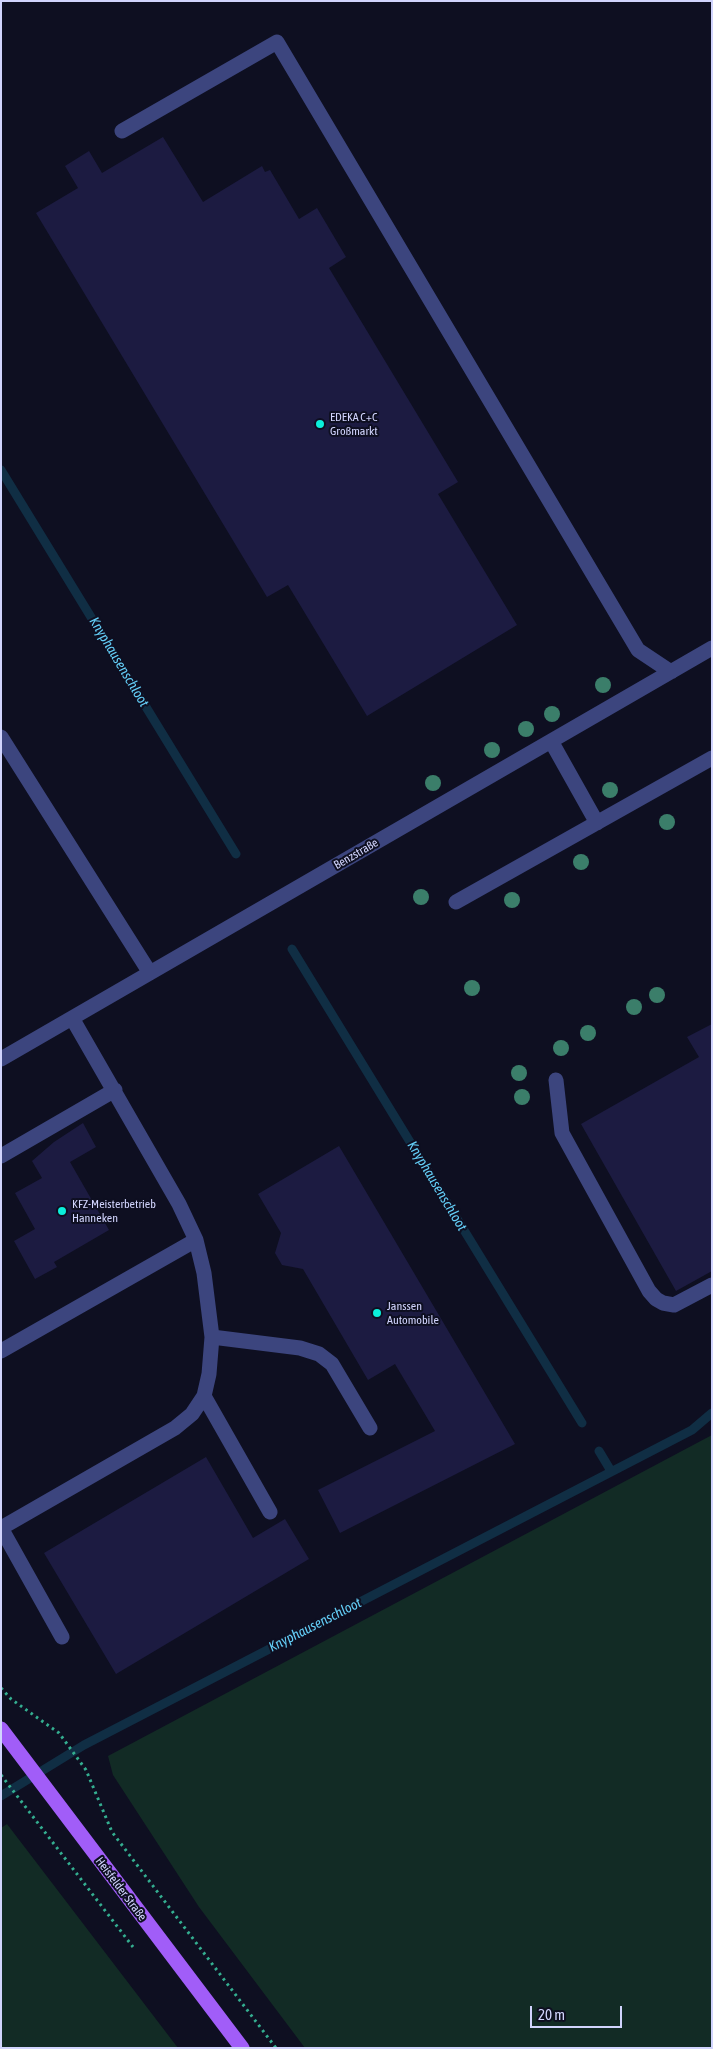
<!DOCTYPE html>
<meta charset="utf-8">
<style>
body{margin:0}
#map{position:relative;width:713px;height:2049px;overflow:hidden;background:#0e0f21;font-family:"Asap Condensed",sans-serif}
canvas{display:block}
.frame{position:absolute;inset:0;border:2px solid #d1d4fd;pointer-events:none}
.scale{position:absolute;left:530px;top:2006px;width:92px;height:22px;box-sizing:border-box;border:2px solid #d1d4fd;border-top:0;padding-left:6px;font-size:15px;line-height:18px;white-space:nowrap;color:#d1d4fd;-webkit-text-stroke:4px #0e0f21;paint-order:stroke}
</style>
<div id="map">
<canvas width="713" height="2049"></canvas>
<div class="frame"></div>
<div class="scale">20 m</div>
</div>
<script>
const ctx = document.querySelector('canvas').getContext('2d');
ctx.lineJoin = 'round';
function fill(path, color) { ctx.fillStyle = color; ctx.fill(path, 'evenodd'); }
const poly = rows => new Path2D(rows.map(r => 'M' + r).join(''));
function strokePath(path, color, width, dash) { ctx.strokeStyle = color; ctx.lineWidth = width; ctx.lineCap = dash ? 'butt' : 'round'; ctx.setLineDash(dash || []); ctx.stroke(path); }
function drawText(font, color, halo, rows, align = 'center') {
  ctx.font = font + ' "Asap Condensed",sans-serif'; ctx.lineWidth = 4; ctx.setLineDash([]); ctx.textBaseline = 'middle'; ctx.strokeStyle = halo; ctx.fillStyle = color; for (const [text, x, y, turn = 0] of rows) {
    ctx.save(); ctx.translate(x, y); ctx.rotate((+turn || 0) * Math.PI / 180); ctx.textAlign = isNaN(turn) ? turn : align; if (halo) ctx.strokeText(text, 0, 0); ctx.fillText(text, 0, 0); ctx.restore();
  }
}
const green = poly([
 [712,1435,712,2048,305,2048,199,1907,113,1775,108,1756],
 [7,1824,178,2048,1,2048,1,1828]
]);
const stream = poly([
 [1,470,236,854],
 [292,949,582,1423],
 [599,1451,611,1471],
 [1,1796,84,1745,692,1430,712,1413]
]);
const building = poly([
 [163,137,203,202,262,166,265,172,270,170,299,219,317,208,346,257,329,268,458,482,438,494,517,625,367,716,288,585,267,597,36,213,78,188,65,166,89,151,102,173],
 [712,1024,712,1271,676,1291,581,1124,699,1057,687,1037],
 [83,1123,96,1147,70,1162,109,1230,54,1262,57,1267,35,1279,14,1241,35,1229,15,1193,42,1178,32,1161,54,1142],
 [339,1146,515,1444,340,1533,318,1490,435,1431,395,1364,368,1380,303,1269,282,1265,275,1253,281,1233,258,1194],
 [206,1457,253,1538,285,1519,309,1559,116,1674,44,1553]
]);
const path = poly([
 [1,1688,11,1699,59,1733,86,1770,112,1832,276,2048],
 [1,1775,133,1947]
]);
const minor = poly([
 [122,131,277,42,638,650,671,672],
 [1,737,150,973],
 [551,741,597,823],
 [456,902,712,758],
 [1,1059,712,648],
 [556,1080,562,1133,649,1291,656,1299,663,1303,674,1305,712,1285],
 [1,1156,115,1090],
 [212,1337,300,1348,319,1354,332,1364,370,1428],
 [1,1351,196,1240],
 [204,1396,270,1512],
 [1,1528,175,1428,192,1414,204,1396,209,1374,212,1337,204,1273,196,1240,179,1204,72,1018],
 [1,1528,62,1637]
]);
const major = poly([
 [1,1729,242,2048]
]);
const trees = [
 [603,685],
 [552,714],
 [526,729],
 [492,750],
 [433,783],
 [610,790],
 [667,822],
 [581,862],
 [421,897],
 [512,900],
 [472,988],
 [657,995],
 [634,1007],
 [588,1033],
 [561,1048],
 [519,1073],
 [522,1097]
];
const markers = [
 [320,424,5,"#0befdb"],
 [62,1211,5,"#0befdb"],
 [377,1313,5,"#0befdb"]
];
const poiNames = [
 ["EDEKA C+C",330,417],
 ["Großmarkt",330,431],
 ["KFZ-Meisterbetrieb",72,1204],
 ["Hanneken",72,1218],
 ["Janssen",387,1306],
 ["Automobile",387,1320]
];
const streetNames = [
 ["Benzstraße",356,854,-30],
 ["Heisfelder Straße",121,1889,53]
];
const waterNames = [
 ["Knyphausenschloot",119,662,59],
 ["Knyphausenschloot",437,1186,59],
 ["Knyphausenschloot",315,1625,-27]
];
fill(green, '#122b25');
strokePath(stream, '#102e44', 9);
fill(building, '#1c1b41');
strokePath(path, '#34ae90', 3, [2.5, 4]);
strokePath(minor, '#3c457e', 15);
strokePath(major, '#a15df8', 15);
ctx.fillStyle = '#3b7e6a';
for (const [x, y] of trees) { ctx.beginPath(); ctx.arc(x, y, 8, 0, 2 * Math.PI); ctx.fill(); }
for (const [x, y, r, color] of markers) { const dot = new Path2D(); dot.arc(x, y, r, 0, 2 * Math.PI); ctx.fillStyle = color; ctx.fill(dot); strokePath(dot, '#0e0f21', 2); }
drawText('12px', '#d1d4fd', '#0e0f21', poiNames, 'left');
drawText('12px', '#d1d4fd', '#0e0f21', streetNames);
drawText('italic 14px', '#64cff8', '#0e0f21', waterNames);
</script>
